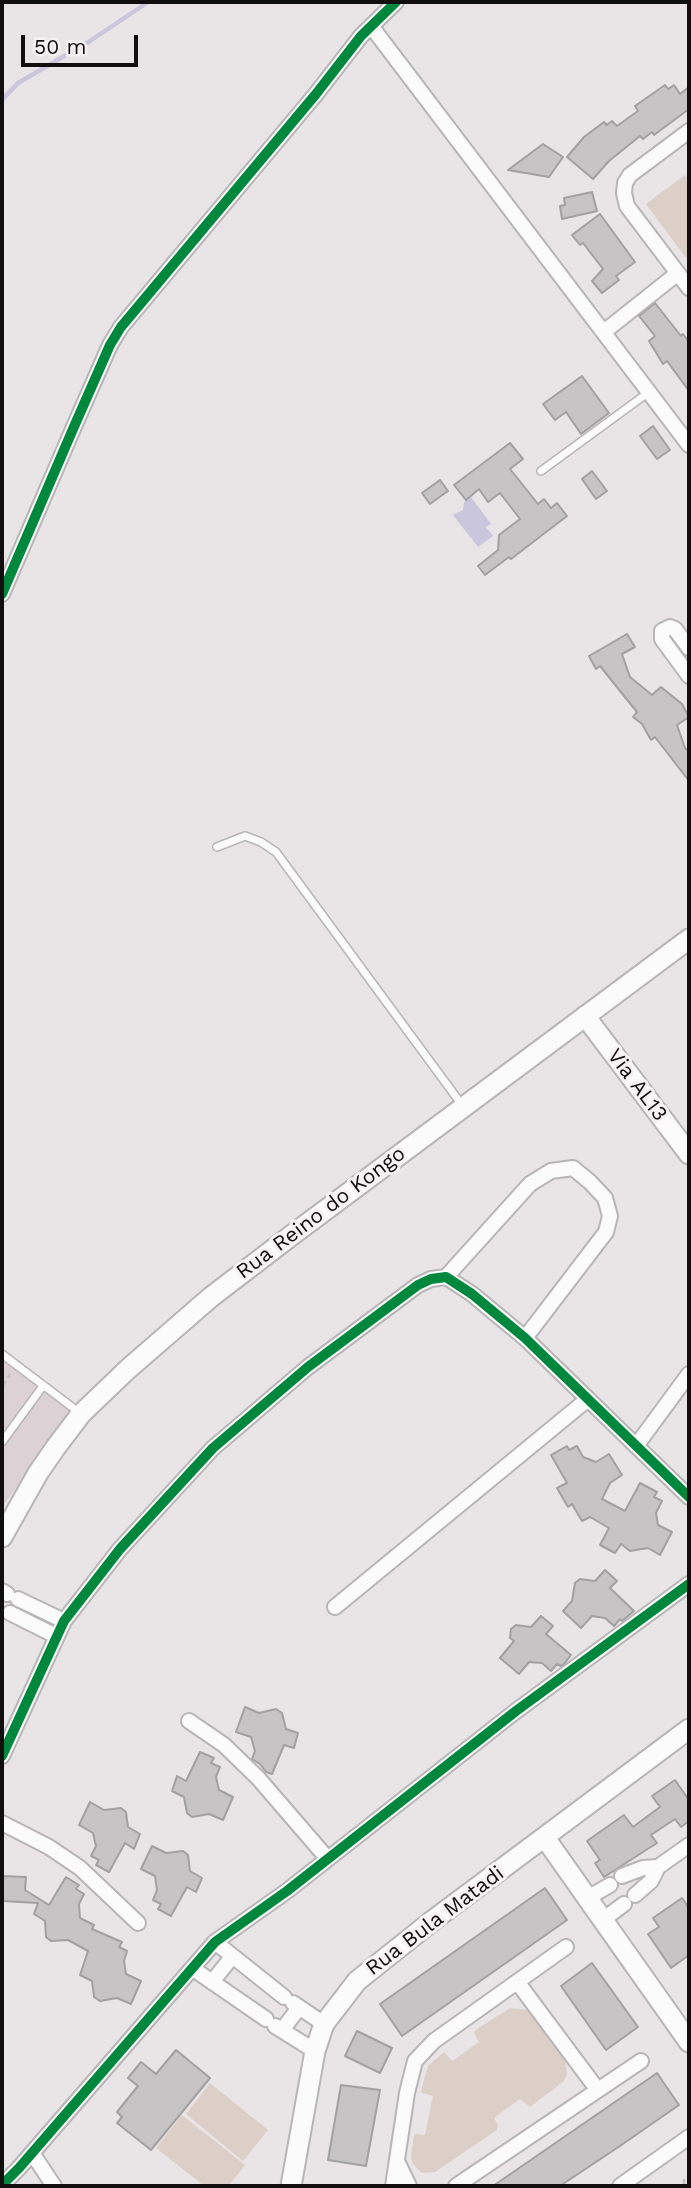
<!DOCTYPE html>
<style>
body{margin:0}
#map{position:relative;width:691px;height:2188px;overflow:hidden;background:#e9e5e7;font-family:"Work Sans",sans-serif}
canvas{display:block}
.frame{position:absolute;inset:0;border:4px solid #100e0f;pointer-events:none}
.scale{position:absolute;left:21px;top:35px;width:117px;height:32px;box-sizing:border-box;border:4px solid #100e0f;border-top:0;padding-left:9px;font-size:21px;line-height:24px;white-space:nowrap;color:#100e0f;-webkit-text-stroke:5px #f8f1f3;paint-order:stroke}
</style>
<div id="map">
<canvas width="691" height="2188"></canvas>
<div class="frame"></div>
<div class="scale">50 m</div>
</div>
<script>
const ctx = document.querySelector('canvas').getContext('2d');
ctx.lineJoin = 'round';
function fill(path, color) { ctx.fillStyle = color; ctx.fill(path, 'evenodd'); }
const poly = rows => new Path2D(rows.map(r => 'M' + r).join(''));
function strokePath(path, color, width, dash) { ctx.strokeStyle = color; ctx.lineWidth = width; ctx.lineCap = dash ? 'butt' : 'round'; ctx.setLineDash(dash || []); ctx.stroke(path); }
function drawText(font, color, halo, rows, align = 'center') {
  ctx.font = font + ' "Work Sans",sans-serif'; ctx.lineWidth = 6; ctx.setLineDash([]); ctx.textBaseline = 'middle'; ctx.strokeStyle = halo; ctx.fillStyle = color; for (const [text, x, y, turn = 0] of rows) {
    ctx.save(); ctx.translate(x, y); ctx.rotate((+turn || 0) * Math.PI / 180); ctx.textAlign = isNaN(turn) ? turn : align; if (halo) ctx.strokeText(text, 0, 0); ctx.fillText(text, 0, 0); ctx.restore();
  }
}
const built = poly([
 [2,1351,74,1404,2,1508]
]);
const green = poly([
 [685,175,689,181,689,262,646,204],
 [510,2008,527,2010,536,2017,565,2058,567,2074,564,2081,530,2107,520,2099,494,2118,498,2125,497,2130,435,2172,422,2173,412,2163,411,2155,414,2136,415,2134,425,2135,433,2096,422,2093,421,2091,428,2066,444,2052,452,2061,479,2042,474,2033,477,2029],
 [210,2083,268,2130,243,2161,186,2114],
 [182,2115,245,2165,229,2186,204,2186,156,2148]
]);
const water = poly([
 [471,497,491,524,486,527,493,536,478,547,453,515,463,510,464,502]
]);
const stream = poly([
 [2,100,18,83,90,41,148,2]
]);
const building = poly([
 [665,85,668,89,674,85,680,94,689,87,689,109,654,135,652,132,643,139,640,136,609,161,593,179,567,157,584,137,604,122,607,125,612,121,617,126,638,111,635,106,665,85],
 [543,144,563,157,549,177,508,170,543,144],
 [592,192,597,211,562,219,560,206,565,205,564,198,592,192],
 [600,214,635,262,616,276,619,280,602,293,592,281,603,269,583,243,580,245,572,235,600,214],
 [655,303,681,336,683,334,689,342,689,391,667,361,663,364,649,341,655,336,639,316,655,303],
 [582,376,609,413,581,434,566,412,555,420,543,404,582,376],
 [653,426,670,450,657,459,640,436,653,426],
 [510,443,523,459,510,469,538,504,544,499,551,508,557,503,567,516,511,559,509,557,485,575,478,566,498,550,499,535,520,519,500,493,488,502,479,489,466,500,454,485,510,443],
 [592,471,607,491,596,499,582,479,592,471],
 [440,480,448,491,430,504,422,493,440,480],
 [627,634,635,647,622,654,630,677,652,695,661,687,682,704,689,717,677,725,685,748,689,752,689,781,655,737,651,740,642,724,633,717,637,712,600,666,596,669,589,656,627,634],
 [567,1446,569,1450,577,1446,583,1457,596,1462,609,1454,622,1475,610,1483,602,1499,625,1511,640,1483,657,1492,654,1497,662,1501,656,1513,658,1525,672,1532,660,1555,648,1548,630,1551,621,1544,615,1553,600,1545,609,1528,590,1517,582,1521,572,1504,568,1507,557,1488,567,1483,551,1455,567,1446],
 [605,1570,617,1581,610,1588,634,1611,622,1621,620,1619,614,1626,605,1618,592,1616,581,1628,563,1611,572,1601,575,1583,580,1579,595,1581,605,1570],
 [541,1616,553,1626,546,1634,571,1655,564,1664,561,1666,557,1664,551,1671,542,1663,529,1662,519,1674,500,1658,514,1641,510,1638,511,1629,516,1625,531,1627,541,1616],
 [245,1707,259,1713,276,1709,282,1713,286,1729,298,1733,294,1748,284,1745,272,1774,266,1772,260,1764,252,1759,255,1751,251,1737,236,1732,245,1707],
 [200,1752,214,1758,211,1763,220,1767,216,1777,219,1790,233,1797,223,1820,209,1814,192,1817,187,1813,184,1797,172,1791,177,1776,186,1781,200,1752],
 [675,1780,689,1800,689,1821,681,1827,675,1819,651,1835,657,1843,604,1877,595,1863,600,1860,587,1841,624,1815,633,1827,660,1807,652,1796,675,1780],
 [90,1802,104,1810,121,1808,126,1812,128,1827,140,1834,134,1849,125,1843,109,1872,96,1865,99,1860,91,1856,96,1846,93,1833,79,1825,90,1802],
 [152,1846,166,1853,183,1851,188,1855,190,1871,202,1878,196,1892,187,1887,171,1916,158,1909,161,1904,153,1900,157,1890,155,1876,141,1869,152,1846],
 [2,1876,26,1877,25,1890,49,1905,66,1877,79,1885,76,1889,84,1894,79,1904,80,1918,94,1925,92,1929,122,1942,119,1947,127,1951,124,1961,126,1974,141,1981,131,2004,117,1998,100,2001,94,1997,92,1981,80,1975,88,1951,68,1940,51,1941,46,1937,45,1921,34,1914,38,1903,2,1901,2,1876],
 [545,1888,567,1920,402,2036,380,2004,545,1888],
 [682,1898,689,1908,689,1955,671,1968,648,1934,659,1927,653,1918,682,1898],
 [592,1963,638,2027,606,2050,561,1986,592,1963],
 [357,2031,392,2048,380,2073,345,2056,357,2031],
 [176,2050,210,2078,151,2150,117,2123,122,2117,117,2112,138,2086,128,2078,141,2062,156,2074,176,2050],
 [657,2073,679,2105,620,2146,560,2186,493,2186,657,2073],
 [341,2085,380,2090,366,2166,328,2160,341,2085]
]);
const path = poly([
 [2,1387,10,1374],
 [684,2186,684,2179]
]);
const lane = poly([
 [541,471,649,392],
 [217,847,245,836,261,842,276,852,462,1105],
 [2,1354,80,1413],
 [2,1442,43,1386]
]);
const street = poly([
 [371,26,689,445],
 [689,131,630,175,625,183,624,193,627,206,689,288],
 [605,331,678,273],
 [2,594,73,429,110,345,121,327,316,94,361,36,396,2],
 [689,648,675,629,670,627,662,631,662,639,689,676],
 [446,1277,530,1184,551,1171,573,1168,590,1182,605,1198,610,1216,606,1232,525,1338],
 [636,1446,689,1374],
 [2,1591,7,1594],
 [18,1599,64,1621],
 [335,1607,588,1399],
 [10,1613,56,1636],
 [189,1721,224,1745,258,1778,327,1858],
 [2,1756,64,1621,120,1549,213,1448,308,1367,418,1285,431,1279,446,1277,472,1294,525,1338,689,1497],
 [2,1823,49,1847,80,1868,138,1923],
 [622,1876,643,1868,658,1867],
 [635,1895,651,1881,658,1867,689,1845],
 [589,1897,610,1885],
 [604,1919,624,1904],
 [215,1942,284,1997],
 [192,1968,266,2019],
 [212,1982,232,1957],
 [518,1983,597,2089],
 [293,2003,324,2024],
 [275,2026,315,2051],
 [282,2030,299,2008],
 [32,2153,54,2186],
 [397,2161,409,2186],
 [2,2185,19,2168,215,1942,287,1891,516,1711,689,1584],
 [393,2186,407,2093,415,2061,434,2041,566,1947],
 [456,2186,641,2061],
 [620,2186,689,2137]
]);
const secondary = poly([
 [585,1016,689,1154],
 [2,1537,38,1473,56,1447,81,1414,128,1369,211,1297,292,1235,689,939],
 [545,1838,689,2042],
 [291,2186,315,2051,324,2024,357,1981,432,1921,689,1729]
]);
const cycleway = poly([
 [2,594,73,429,110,345,121,327,316,94,361,36,396,2],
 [2,1756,64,1621,120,1549,213,1448,308,1367,418,1285,431,1279,446,1277,472,1294,525,1338,689,1497],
 [2,2185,19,2168,215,1942,287,1891,516,1711,689,1584]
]);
const streetNames = [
 ["Via AL13",637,1085,53],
 ["Rua Reino do Kongo",321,1213,-37],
 ["Rua Bula Matadi",435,1921,-37]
];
fill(built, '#dcd2d5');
fill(green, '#dccfc7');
fill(water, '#cac6db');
strokePath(stream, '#cac6db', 4.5);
fill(building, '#c7c4c5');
strokePath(building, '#a2a0a1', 2);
strokePath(lane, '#b8b5b7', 10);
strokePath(street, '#b8b5b7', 18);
strokePath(secondary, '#b8b5b7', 23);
strokePath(path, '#c5c4c5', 2.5, [7, 3.5]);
strokePath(lane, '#fcfbfb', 7);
strokePath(street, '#fcfbfb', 14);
strokePath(secondary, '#fcfbfb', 19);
strokePath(cycleway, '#00873e', 10);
drawText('21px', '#100e0f', '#f8f1f3', streetNames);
</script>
